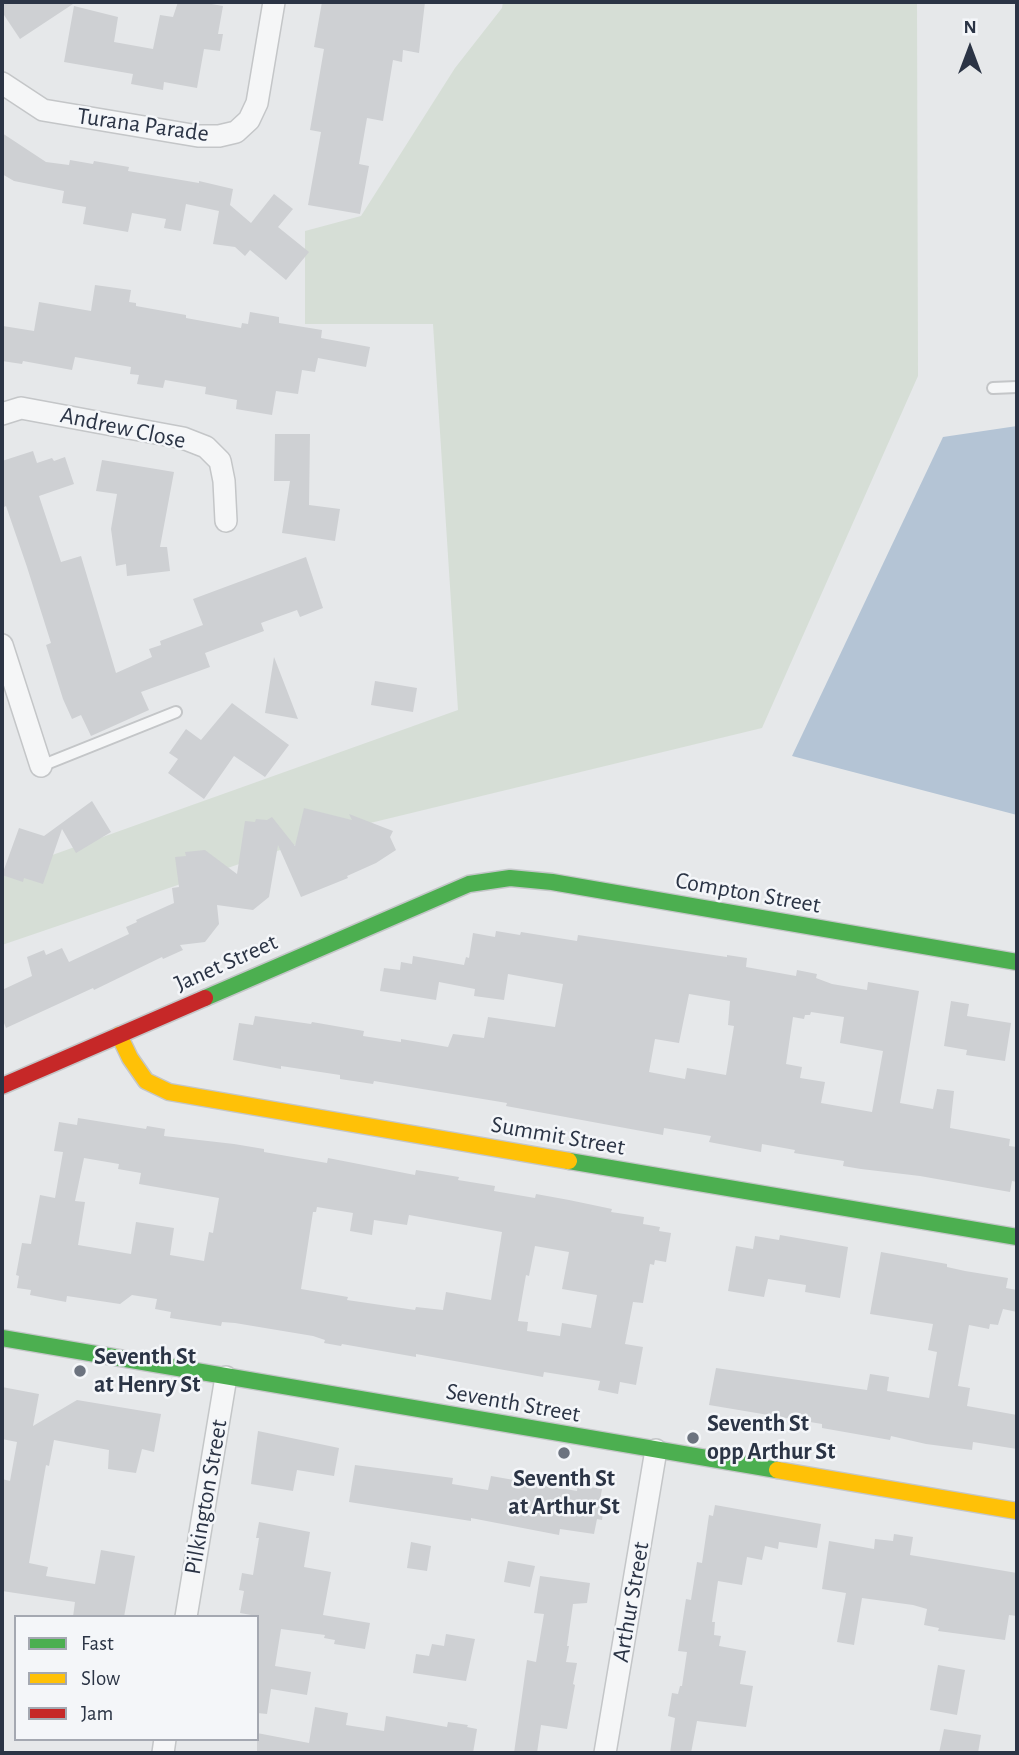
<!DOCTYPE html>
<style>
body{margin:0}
#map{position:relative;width:1019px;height:1755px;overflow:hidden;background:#e6e8ea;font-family:"Alegreya Sans",sans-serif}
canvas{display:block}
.frame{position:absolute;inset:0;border:4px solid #2b3445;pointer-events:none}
.legend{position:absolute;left:14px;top:1615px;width:245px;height:126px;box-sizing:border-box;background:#f4f6f9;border:2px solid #a4a8b1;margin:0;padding:9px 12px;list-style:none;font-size:21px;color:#2b3445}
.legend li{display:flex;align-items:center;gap:14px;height:35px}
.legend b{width:35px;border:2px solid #a4a8b1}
.north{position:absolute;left:935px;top:14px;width:70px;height:70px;-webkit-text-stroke:5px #f4f6f9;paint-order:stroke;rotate:0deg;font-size:19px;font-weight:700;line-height:28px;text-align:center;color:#2b3445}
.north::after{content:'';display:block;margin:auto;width:24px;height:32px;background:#2b3445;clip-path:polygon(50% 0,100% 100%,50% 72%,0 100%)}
</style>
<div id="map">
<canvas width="1019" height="1755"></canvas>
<div class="frame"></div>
<ul class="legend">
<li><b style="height:9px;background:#4caf50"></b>Fast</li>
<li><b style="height:9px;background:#ffc107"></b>Slow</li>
<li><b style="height:9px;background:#c62828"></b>Jam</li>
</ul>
<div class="north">N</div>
</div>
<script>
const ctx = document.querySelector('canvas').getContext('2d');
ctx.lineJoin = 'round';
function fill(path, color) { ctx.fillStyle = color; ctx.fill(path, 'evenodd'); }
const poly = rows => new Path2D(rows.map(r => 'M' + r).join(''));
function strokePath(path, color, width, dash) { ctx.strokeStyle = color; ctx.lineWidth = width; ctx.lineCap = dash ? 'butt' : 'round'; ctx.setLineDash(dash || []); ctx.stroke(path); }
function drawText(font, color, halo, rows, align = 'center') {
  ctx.font = font + ' "Alegreya Sans",sans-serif'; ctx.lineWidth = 5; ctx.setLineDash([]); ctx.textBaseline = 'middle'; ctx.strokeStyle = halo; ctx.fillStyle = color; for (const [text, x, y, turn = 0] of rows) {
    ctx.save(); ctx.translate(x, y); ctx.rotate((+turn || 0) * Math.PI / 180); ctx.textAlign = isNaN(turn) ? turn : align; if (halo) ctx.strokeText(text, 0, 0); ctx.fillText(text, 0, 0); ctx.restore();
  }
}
const green = poly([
 [503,2,917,2,918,376,762,728,333,832,2,945,2,873,458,710,433,324,305,324,305,231,361,216,455,68,502,8]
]);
const water = poly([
 [1017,426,1017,815,792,756,943,437]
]);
const building = poly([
 [2,2,76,2,20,39,2,12],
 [178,2,200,2,223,6,218,34,223,34,220,51,204,49,197,88,164,82,163,90,131,84,133,74,64,62,74,6,118,17,114,42,153,49,160,15,173,17],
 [322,2,425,2,419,53,403,50,402,62,393,60,383,121,367,118,359,164,369,166,360,214,308,205,321,132,310,130,324,49,314,47],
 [2,133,46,162,69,165,70,160,93,164,94,161,129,167,128,171,199,183,199,181,233,189,230,205,251,223,274,194,293,209,278,227,309,252,286,280,250,250,245,256,235,247,213,244,219,211,186,204,181,231,164,228,166,219,132,213,128,232,83,224,86,207,62,203,64,191,14,181,2,174],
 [95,285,131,290,129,302,136,303,136,306,186,315,186,318,241,328,242,323,248,324,250,312,279,317,279,323,322,330,321,338,370,347,366,367,318,358,315,372,302,370,298,394,276,391,272,415,236,409,237,400,205,394,206,387,165,380,163,388,137,384,139,375,130,374,131,367,75,357,72,370,23,361,22,364,2,361,3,326,34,331,39,302,91,311],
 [275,434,310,434,309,505,340,509,335,541,282,533,290,481,274,481],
 [33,451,37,463,52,458,54,461,65,457,74,484,39,496,61,562,81,556,116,673,152,657,149,649,161,645,160,641,203,625,193,599,306,557,323,608,300,617,297,610,261,623,264,631,205,653,210,667,141,692,149,710,91,736,81,715,72,719,63,699,46,645,51,643,27,567,6,506,2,508,2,461],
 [102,460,174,472,160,547,167,547,170,571,127,576,126,564,116,566,111,529,117,494,96,491],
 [274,657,298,719,265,713],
 [375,681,417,688,413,712,371,705],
 [232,703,289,745,265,777,234,756,204,799,168,773,178,759,169,753,186,729,201,740],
 [92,801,111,832,76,853,62,829,43,884,24,878,23,882,2,875,19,828,44,836],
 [304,808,352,820,349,814,393,831,390,837,396,850,376,863,347,876,348,878,301,897,278,845,269,897,253,910,217,905,219,924,205,942,180,945,183,950,163,959,162,957,94,990,93,988,6,1028,2,1018,2,990,32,976,27,957,44,950,46,955,62,948,69,962,129,934,126,927,137,922,136,920,174,903,172,888,179,887,175,857,186,856,185,852,205,850,237,874,245,821,255,822,256,819,267,820,272,817,295,846],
 [496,931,520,935,521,932,577,941,578,935,727,957,727,955,747,958,746,967,796,976,797,970,817,974,816,978,832,984,867,990,868,982,919,991,900,1103,933,1109,937,1089,954,1091,950,1128,1010,1139,1009,1146,1017,1147,1017,1182,1012,1181,1010,1192,920,1176,861,1169,843,1166,844,1161,794,1153,795,1150,762,1144,761,1152,709,1142,711,1136,664,1128,663,1135,506,1106,507,1103,374,1081,373,1084,340,1079,340,1075,281,1066,281,1069,233,1060,239,1023,253,1025,255,1016,311,1024,312,1022,364,1031,363,1036,401,1042,401,1039,448,1047,453,1034,484,1038,488,1017,555,1027,563,984,508,974,504,1000,474,996,475,989,439,982,436,1000,380,991,384,968,400,970,401,962,412,964,413,956,464,965,466,957,469,958,473,933,495,937],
 [689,994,730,1001,728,1025,734,1026,726,1075,687,1068,685,1079,649,1072,655,1039,679,1043],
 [811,1012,844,1017,840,1043,883,1051,872,1112,821,1103,825,1082,800,1078,802,1067,786,1064,793,1017,804,1019,805,1015,810,1015],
 [951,1001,969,1004,967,1016,1011,1023,1005,1061,966,1055,967,1050,944,1046],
 [78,1118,146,1129,147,1126,165,1129,164,1136,234,1144,264,1149,264,1152,327,1163,328,1158,415,1175,416,1170,459,1177,458,1180,495,1186,494,1191,535,1198,536,1194,569,1200,612,1209,611,1212,644,1217,643,1224,660,1227,659,1231,671,1233,666,1262,655,1260,654,1265,650,1264,643,1303,633,1302,625,1344,643,1347,636,1385,620,1382,618,1394,598,1390,600,1381,544,1372,543,1377,416,1354,416,1357,342,1344,341,1346,324,1343,325,1340,313,1336,235,1323,222,1322,221,1326,170,1318,171,1312,155,1309,157,1299,132,1295,120,1304,67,1296,66,1302,30,1295,31,1290,17,1288,19,1276,16,1275,22,1243,31,1244,40,1195,55,1198,63,1152,54,1151,59,1122,77,1125],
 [84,1158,119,1164,118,1169,141,1173,139,1184,219,1198,213,1233,209,1232,204,1261,170,1255,174,1228,136,1222,131,1254,78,1245,85,1202,75,1201],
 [317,1207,353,1213,350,1231,372,1235,374,1220,407,1225,409,1215,502,1232,491,1300,446,1292,443,1310,416,1307,415,1310,347,1300,348,1297,301,1289,313,1212,316,1212],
 [535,1246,569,1252,562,1289,597,1295,591,1328,562,1323,560,1336,527,1331,528,1322,518,1321,526,1275,529,1276],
 [780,1235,848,1247,840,1298,805,1292,806,1285,768,1279,764,1297,728,1291,736,1246,753,1249,755,1236,779,1240],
 [881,1252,947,1264,947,1267,965,1271,1008,1278,1006,1288,1017,1290,1017,1312,1003,1309,998,1325,990,1324,989,1329,969,1325,958,1386,970,1388,967,1406,1017,1415,1017,1449,973,1442,972,1450,926,1444,891,1436,890,1440,822,1428,822,1424,709,1405,716,1368,867,1390,870,1374,889,1377,887,1391,929,1398,937,1352,928,1350,933,1324,870,1314],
 [2,1387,39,1394,33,1426,77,1400,161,1414,154,1452,142,1449,136,1473,108,1469,109,1450,54,1440,49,1466,46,1465,29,1563,48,1567,46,1576,95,1584,101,1550,135,1556,124,1617,73,1617,75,1602,2,1591,2,1479,10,1481,17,1442,2,1439],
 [258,1431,339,1448,334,1476,297,1470,293,1491,251,1484],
 [355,1465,453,1478,452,1484,488,1490,491,1476,577,1491,578,1485,602,1489,600,1500,605,1501,602,1520,597,1519,594,1534,560,1529,559,1535,471,1518,471,1521,349,1502],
 [715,1505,821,1524,817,1548,779,1542,778,1549,765,1546,762,1560,747,1557,742,1585,718,1581,712,1622,715,1622,714,1635,721,1636,719,1646,746,1651,740,1684,753,1686,746,1727,697,1721,691,1753,670,1753,675,1718,668,1716,672,1693,678,1694,680,1686,682,1686,687,1652,678,1651,686,1599,691,1600,697,1562,702,1563,709,1515,713,1516],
 [259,1522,310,1532,304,1567,331,1572,323,1615,370,1623,365,1649,334,1644,335,1640,324,1638,325,1635,281,1629,275,1666,311,1672,307,1695,271,1689,267,1714,257,1713,257,1616,240,1613,244,1591,239,1590,242,1573,253,1575,259,1538,256,1538],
 [894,1534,913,1537,910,1555,1017,1573,1017,1616,1009,1615,1005,1640,938,1631,939,1628,924,1625,927,1609,913,1605,862,1598,854,1645,837,1642,846,1593,822,1589,829,1541,874,1549,875,1539,893,1541],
 [411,1542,431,1546,427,1571,407,1568],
 [508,1561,535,1566,530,1587,504,1582],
 [540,1576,590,1583,587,1603,573,1604,567,1646,569,1646,566,1662,577,1663,573,1684,575,1685,567,1729,541,1725,537,1753,514,1753,527,1660,536,1662,544,1614,534,1613],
 [446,1634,475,1639,466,1681,413,1673,416,1654,429,1656,432,1644,444,1646],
 [938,1665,965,1670,957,1715,930,1710],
 [315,1707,348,1713,346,1725,384,1731,386,1716,447,1727,448,1722,468,1725,467,1727,477,1729,473,1753,257,1753,257,1733,309,1743],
 [944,1729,981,1735,978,1753,939,1753]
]);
const lane = poly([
 [993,388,1017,387],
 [41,766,176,712]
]);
const street = poly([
 [2,83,43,110,198,136,219,136,236,132,249,120,257,103,274,2],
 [2,414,21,408,183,438,206,447,220,461,224,481,226,521],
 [2,645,41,766],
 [186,1617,226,1377],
 [163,1753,165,1739],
 [605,1753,656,1450]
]);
const fast = poly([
 [205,998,469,884,510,878,552,882,1017,962],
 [569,1161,1017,1237],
 [2,1338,777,1470]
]);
const slow = poly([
 [119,1035,130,1058,146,1081,169,1092,569,1161],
 [777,1470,1017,1511]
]);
const jam = poly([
 [2,1086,205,998]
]);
const markers = [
 [80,1371,7,"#6c737f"],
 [693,1438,7,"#6c737f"],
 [564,1453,7,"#6c737f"]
];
const streetNames = [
 ["Turana Parade",143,125,8],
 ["Andrew Close",123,428,12],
 ["Compton Street",748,893,10],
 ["Janet Street",226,963,-24],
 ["Summit Street",558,1136,10],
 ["Seventh Street",513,1403,10],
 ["Pilkington Street",206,1497,-80],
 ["Arthur Street",631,1602,-80]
];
const poiNames = [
 ["Seventh St",94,1357],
 ["at Henry St",94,1385],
 ["Seventh St",707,1424],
 ["opp Arthur St",707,1452],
 ["Seventh St",564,1479,"center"],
 ["at Arthur St",564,1507,"center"]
];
fill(green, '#d6ded6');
fill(water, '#b4c4d5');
fill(building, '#ced0d3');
strokePath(lane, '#c4c6c8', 14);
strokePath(street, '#c4c6c8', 24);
strokePath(fast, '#c4c6c8', 19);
strokePath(slow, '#c4c6c8', 19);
strokePath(jam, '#c4c6c8', 19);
strokePath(lane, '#f5f6f7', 10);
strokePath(street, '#f5f6f7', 21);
strokePath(fast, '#4caf50', 16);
strokePath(slow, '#ffc107', 16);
strokePath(jam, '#c62828', 16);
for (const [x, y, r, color] of markers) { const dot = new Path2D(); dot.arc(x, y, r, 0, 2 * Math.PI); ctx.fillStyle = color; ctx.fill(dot); strokePath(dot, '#f4f6f9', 2.5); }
drawText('24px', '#2b3445', '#f4f6f9', streetNames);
drawText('bold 24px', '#2b3445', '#f4f6f9', poiNames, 'left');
</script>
